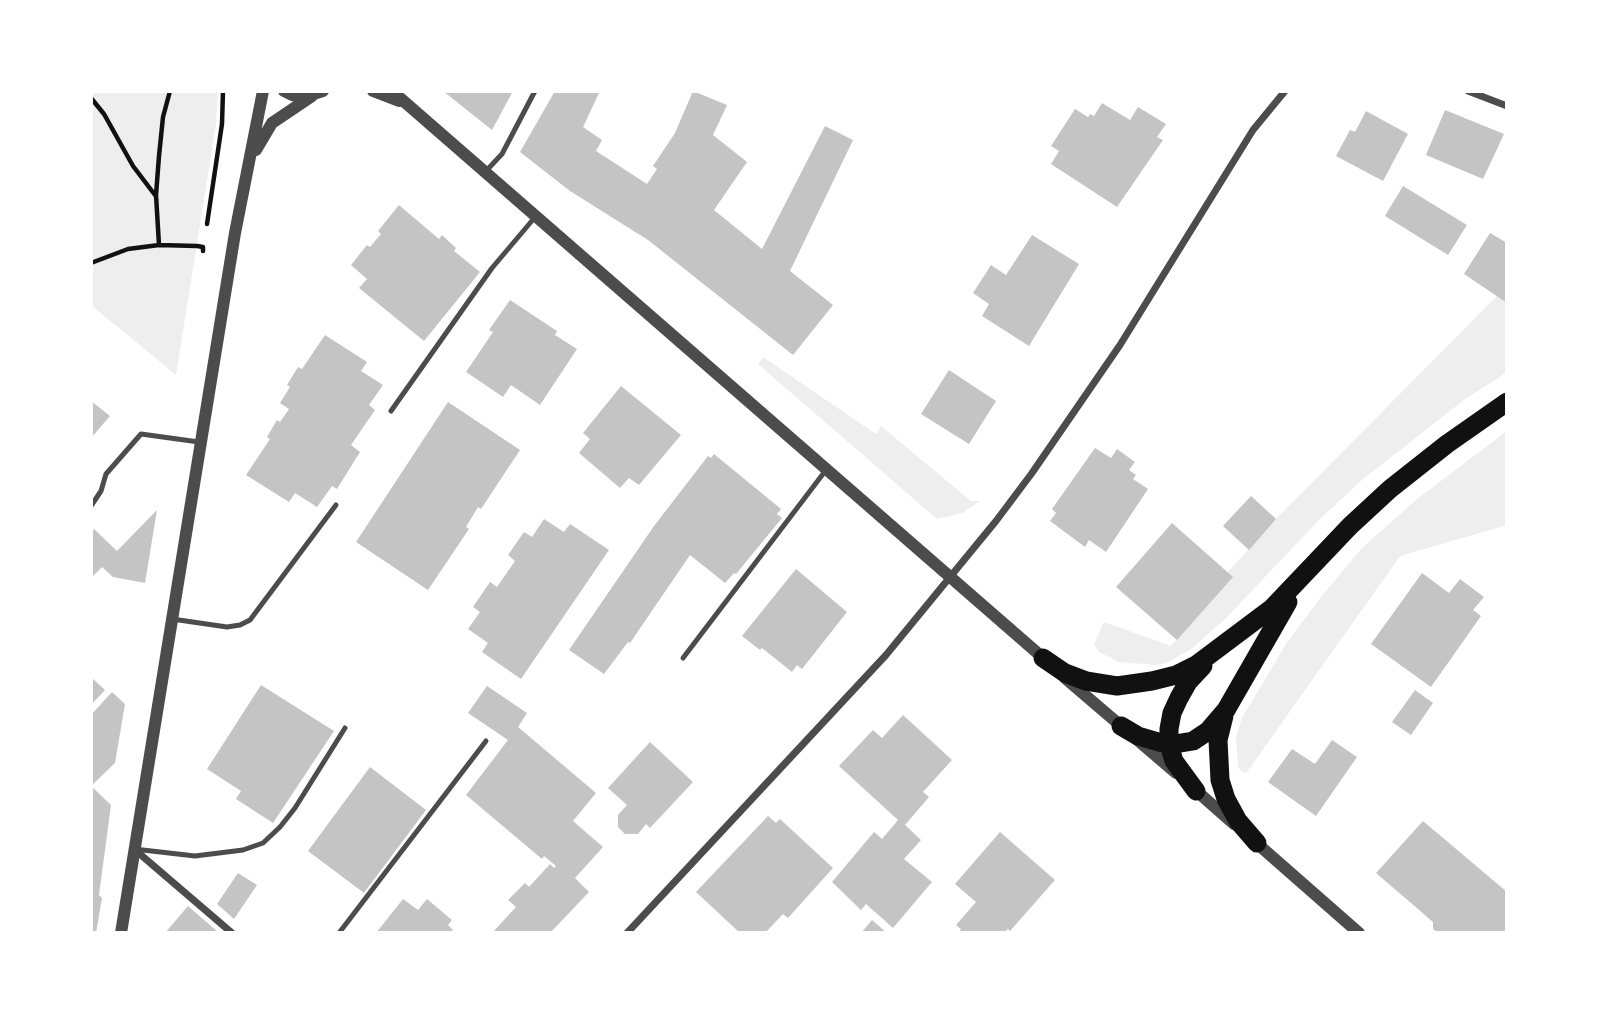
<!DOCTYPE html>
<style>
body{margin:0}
#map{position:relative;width:1598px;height:1024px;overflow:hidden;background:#fff;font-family:"Open Sans",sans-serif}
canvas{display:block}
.frame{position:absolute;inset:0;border:93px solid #fff;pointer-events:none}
</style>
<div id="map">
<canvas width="1598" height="1024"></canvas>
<div class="frame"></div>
</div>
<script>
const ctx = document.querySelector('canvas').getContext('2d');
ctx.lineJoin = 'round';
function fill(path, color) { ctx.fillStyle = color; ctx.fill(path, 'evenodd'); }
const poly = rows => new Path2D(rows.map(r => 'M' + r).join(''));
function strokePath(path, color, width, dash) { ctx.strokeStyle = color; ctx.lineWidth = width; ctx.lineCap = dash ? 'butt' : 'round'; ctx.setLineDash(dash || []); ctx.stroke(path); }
const green = poly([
 [91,91,218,91,216,124,176,375,91,305],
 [1497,296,1507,303,1507,372,1464,400,1363,479,1320,519,1225,619,1190,650,1166,663,1156,665,1119,662,1099,652,1094,644,1104,622,1171,646,1232,577,1228,572,1276,519],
 [763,357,876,434,881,426,971,501,980,501,962,513,937,519,758,364],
 [1507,431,1507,525,1400,556,1257,758,1246,773,1241,771,1238,767,1236,737,1242,718,1286,644,1321,597,1361,549,1417,499]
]);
const building = poly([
 [443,91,513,91,492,130],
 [555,91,600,91,583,127,602,140,596,151,647,184,657,169,653,166,675,133,693,91,727,105,713,135,747,162,714,210,762,249,825,126,853,140,790,271,833,305,793,355,648,240,570,191,520,152],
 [1102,103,1130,120,1138,107,1166,124,1157,137,1163,140,1117,207,1051,164,1059,151,1051,146,1075,109,1088,117,1090,114,1094,116],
 [1445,110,1504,134,1483,179,1426,155],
 [1366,111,1408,134,1383,181,1336,156,1350,130,1355,132],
 [1403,186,1467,225,1448,255,1385,216],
 [399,205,439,239,442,235,456,248,454,251,480,272,424,341,359,288,367,279,351,265,367,245,370,247,381,234,378,231],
 [1490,233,1507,243,1507,303,1464,274],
 [1032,235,1079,264,1029,346,982,316,989,304,973,293,991,265,1006,275],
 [510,300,557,331,555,335,577,349,540,405,511,385,503,397,466,372,493,332,489,330],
 [325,335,367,362,361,371,383,385,369,405,375,410,351,445,360,452,337,489,332,486,317,507,295,493,289,502,246,475,270,439,267,437,277,420,280,422,289,409,280,403,290,387,287,385,298,367,302,369],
 [949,370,996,401,969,444,921,414],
 [621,386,681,435,639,485,629,478,620,488,579,453,590,439,583,433],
 [91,401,110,416,91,438],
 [448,402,520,450,481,509,478,507,466,527,469,529,428,590,356,542],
 [1095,448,1111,458,1117,449,1135,462,1129,470,1136,475,1133,479,1148,489,1106,552,1089,540,1085,547,1050,521,1056,513,1052,509],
 [714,454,781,509,777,514,782,518,736,574,734,573,725,583,690,555,630,643,628,642,604,674,569,650,654,526,708,456,711,458],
 [1251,496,1276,519,1249,550,1223,526],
 [157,510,145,583,113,577,102,567,91,578,91,532,94,529,117,551],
 [544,519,564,532,570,524,609,550,521,679,482,652,488,643,468,629,480,612,473,607,490,582,497,587,515,561,508,555,524,532,532,537],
 [1172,523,1233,577,1177,640,1116,587],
 [796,569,847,612,802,669,797,665,792,672,762,648,760,650,742,636],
 [1422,573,1449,593,1460,579,1484,597,1473,610,1481,616,1431,687,1371,644],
 [91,677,105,690,91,705],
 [261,685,334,731,273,823,236,799,241,791,207,769],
 [487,686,527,713,518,727,596,793,573,821,603,847,575,878,589,892,550,933,492,933,516,907,508,900,525,883,529,887,550,864,554,868,556,866,544,856,542,859,466,795,508,740,468,713],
 [1415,690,1433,703,1411,735,1392,722],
 [112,692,125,704,115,763,91,786,111,805,99,895,102,898,96,933,91,933,91,715],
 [903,715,952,760,923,792,929,797,905,825,921,840,904,859,932,882,893,928,866,904,861,910,832,882,874,832,882,839,898,820,839,766,873,730,882,738],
 [1332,740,1357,757,1316,816,1268,782,1292,749,1315,764],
 [650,742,693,782,650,828,646,824,638,834,625,834,618,827,618,815,627,805,608,788],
 [370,767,426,810,364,893,308,851],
 [768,816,776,823,780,819,833,868,788,918,783,914,765,933,740,933,696,892],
 [1423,821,1507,892,1507,933,1438,933,1433,929,1433,922,1376,873],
 [1000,832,1055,880,1010,931,1008,929,1004,933,958,933,961,929,956,925,976,902,955,884],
 [238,873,257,885,234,919,217,904],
 [403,899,418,910,427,899,452,920,448,925,453,930,451,933,376,933],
 [188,906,219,933,165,933],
 [872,920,887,933,861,933]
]);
const path = poly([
 [91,98,104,114,133,166,155,195],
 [207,224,222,124,223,91],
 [159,245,156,195,159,156,163,117,170,91],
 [91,263,128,249,159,245,197,246,203,247,203,251]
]);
const service = poly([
 [485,172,502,154,535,91],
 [391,411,492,268,536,216],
 [91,506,101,491,106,474,141,434,199,442],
 [172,619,227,627,240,625,250,620,336,505],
 [683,658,826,470],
 [134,849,195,856,243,850,263,843,280,827,295,808,345,728],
 [339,933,486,741]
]);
const minor = poly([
 [1468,91,1507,106],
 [134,849,232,933],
 [627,933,886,655,996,521,1032,473,1120,345,1253,130,1285,91]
]);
const tertiary = poly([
 [284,91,292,95,304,97,323,91],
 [373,91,399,101],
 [392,91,1049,663],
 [256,150,272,123,312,96],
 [1065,678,1176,773],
 [1192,787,1234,824],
 [1253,840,1359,933],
 [121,933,235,233,263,91]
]);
const trunk = poly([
 [1043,658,1065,673,1086,681,1117,686,1152,681,1176,675,1196,665,1272,608,1350,526,1390,489,1447,444,1507,402],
 [1224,716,1218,740,1220,780,1226,799,1238,821,1257,843],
 [1121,726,1138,736,1169,745,1193,741,1208,731,1226,710,1288,602],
 [1196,791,1174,761,1169,745,1169,729,1172,713,1179,698,1188,682,1203,666]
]);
fill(green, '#eee');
fill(building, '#c4c4c4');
strokePath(path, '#111', 4.5);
strokePath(service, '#4c4c4c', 5);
strokePath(minor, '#4c4c4c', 7);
strokePath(tertiary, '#4c4c4c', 12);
strokePath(trunk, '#111', 19);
</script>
